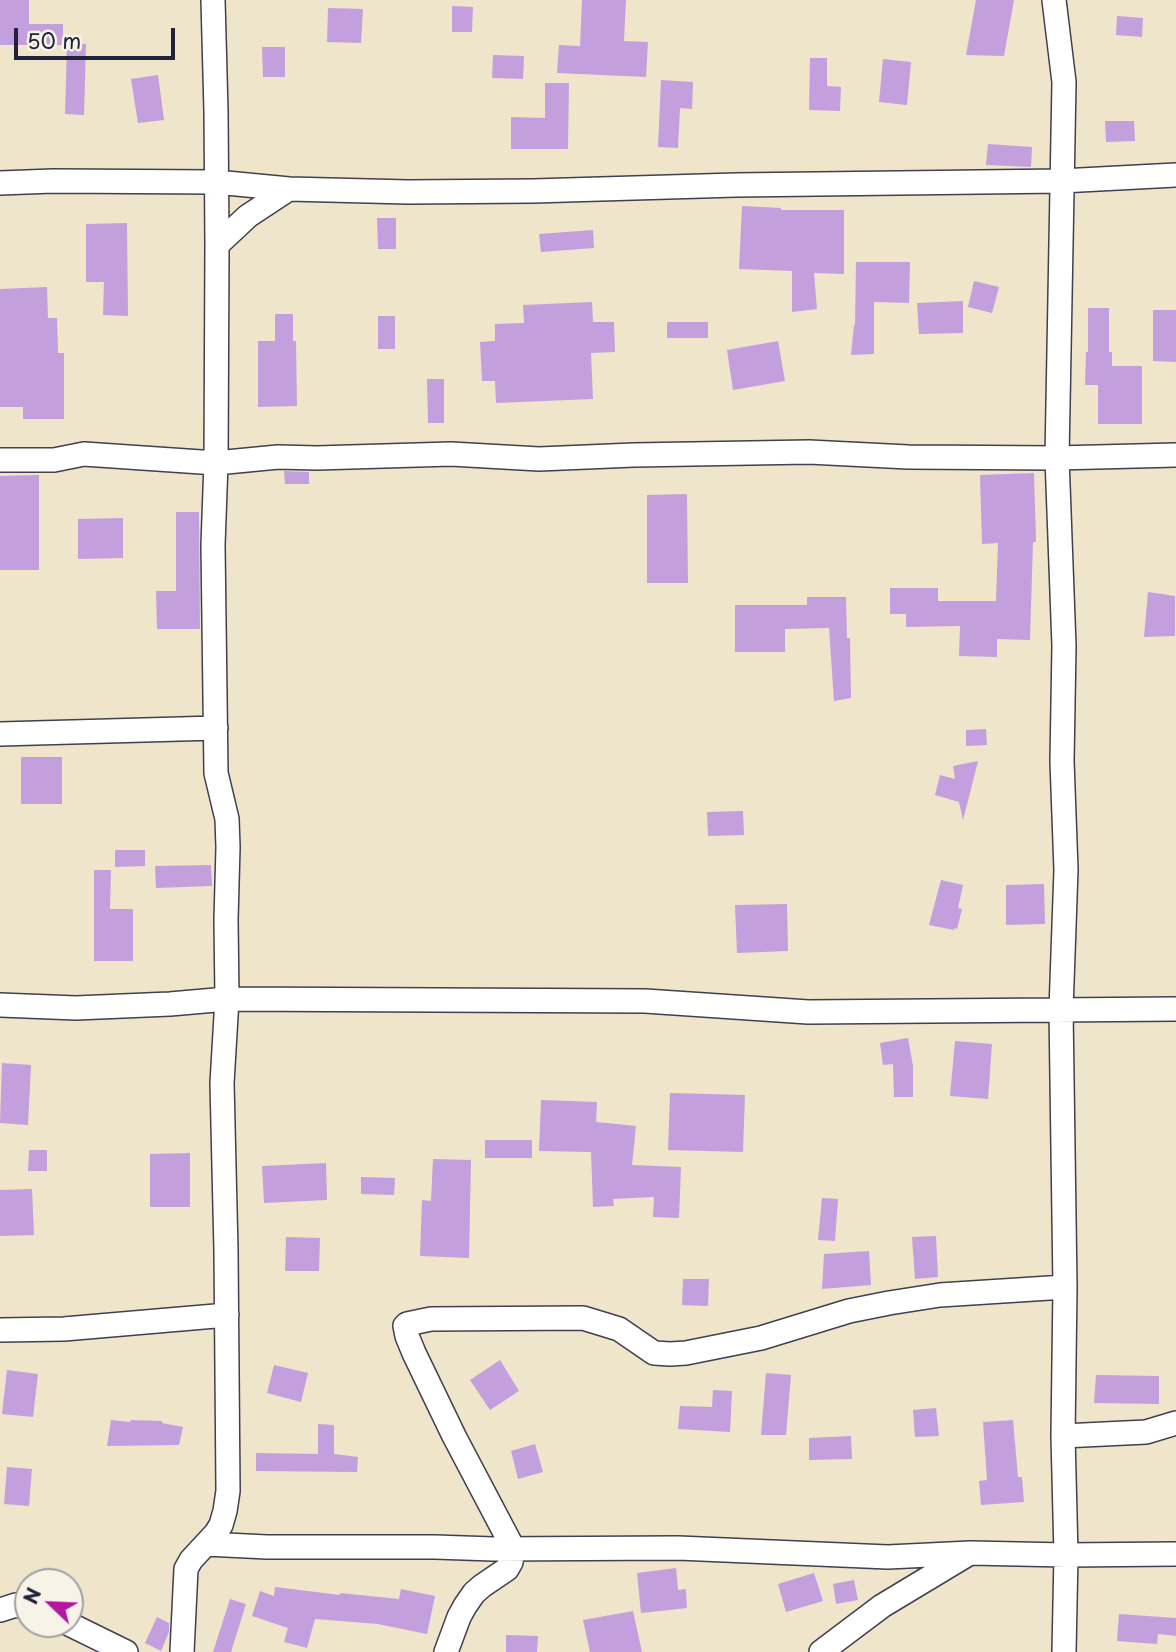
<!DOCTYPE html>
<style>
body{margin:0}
#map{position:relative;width:1176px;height:1652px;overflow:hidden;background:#eee5ca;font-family:"Playpen Sans",sans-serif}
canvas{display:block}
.north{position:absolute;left:14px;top:1568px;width:70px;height:70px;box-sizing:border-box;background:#f7f3e8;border:2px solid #a29fa3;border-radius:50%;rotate:293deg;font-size:19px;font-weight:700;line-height:28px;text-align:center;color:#22223b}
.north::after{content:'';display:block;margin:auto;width:24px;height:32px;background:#b5179e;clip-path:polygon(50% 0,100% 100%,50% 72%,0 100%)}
.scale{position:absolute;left:14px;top:28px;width:161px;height:32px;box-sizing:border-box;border:4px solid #22223b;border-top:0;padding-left:9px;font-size:21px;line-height:24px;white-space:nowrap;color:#22223b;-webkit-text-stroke:5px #f7f3e8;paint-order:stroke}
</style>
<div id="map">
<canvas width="1176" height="1652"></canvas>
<div class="north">N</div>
<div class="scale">50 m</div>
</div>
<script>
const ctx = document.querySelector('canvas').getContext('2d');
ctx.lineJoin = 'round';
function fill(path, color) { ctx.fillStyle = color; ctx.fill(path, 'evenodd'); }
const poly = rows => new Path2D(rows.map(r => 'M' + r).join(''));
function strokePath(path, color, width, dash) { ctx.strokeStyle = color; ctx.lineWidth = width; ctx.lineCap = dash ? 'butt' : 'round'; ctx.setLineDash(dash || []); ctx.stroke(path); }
const building = poly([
 [0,0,29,0,29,24,63,24,63,45,0,45],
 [582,0,626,0,624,41,648,42,646,77,557,73,559,45,580,46],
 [976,0,1014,0,1004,56,966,55],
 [452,6,473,7,472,32,452,32],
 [328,8,363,9,361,43,327,42],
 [1117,16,1143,18,1142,37,1116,35],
 [67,43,86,44,84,115,65,114],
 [262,47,285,47,285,77,263,77],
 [493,55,524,56,523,79,492,78],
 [810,58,827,58,827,86,841,87,840,111,809,110],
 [883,59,911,62,907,105,879,102],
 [158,75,164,120,138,123,131,79],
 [661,80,693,82,692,109,680,108,678,148,658,147],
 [545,83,569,83,568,149,511,149,511,117,545,118],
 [1105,121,1134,121,1135,141,1106,142],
 [988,144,1032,147,1031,167,986,165],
 [742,206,781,208,781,210,844,210,844,274,814,273,817,309,792,312,792,271,739,269],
 [377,218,396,218,396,249,378,249],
 [127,223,128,316,103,315,104,282,86,282,86,224],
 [593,230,594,248,541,252,539,234],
 [856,262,910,262,909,303,874,302,874,354,851,355,854,325,855,325],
 [974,281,999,287,992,313,968,307],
 [47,287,48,318,57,318,58,353,64,353,64,419,23,419,23,407,0,407,0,289],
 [963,301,963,333,919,334,917,303],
 [592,302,593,322,614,322,615,352,591,353,593,399,496,403,495,381,482,381,480,342,495,341,495,324,524,323,523,305],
 [1088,308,1109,308,1109,352,1112,352,1112,366,1142,366,1142,424,1098,424,1098,385,1085,385,1086,352,1088,352],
 [1153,310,1176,310,1176,362,1153,361],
 [275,314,293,314,293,341,296,341,297,406,258,407,258,341,275,341],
 [378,316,395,316,395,349,378,349],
 [667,322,708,322,708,338,667,338],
 [778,341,785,381,733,390,727,350],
 [427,379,444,379,444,423,428,423],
 [284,471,309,472,309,484,285,484],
 [1034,473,1036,542,1033,542,1030,640,997,639,997,657,959,656,960,626,906,627,906,614,890,614,890,588,938,588,938,601,996,601,998,543,982,544,980,475],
 [39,475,39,570,0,570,0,476],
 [687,494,688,583,647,583,647,495],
 [176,512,199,512,200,629,157,629,156,591,176,591],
 [123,518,123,558,78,559,78,519],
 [1148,592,1175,596,1175,636,1144,637],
 [807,597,846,597,847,638,850,638,851,698,834,701,829,628,785,629,785,652,735,652,735,605,807,605],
 [986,729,987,745,966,746,966,730],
 [21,757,62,757,62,804,21,804],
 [978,761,970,793,963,820,959,802,935,795,940,775,955,779,953,766],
 [743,811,744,835,708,836,707,812],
 [115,850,145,850,145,866,115,867],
 [211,865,212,886,156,888,155,866],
 [94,870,111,870,110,909,133,909,133,961,94,961],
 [941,880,963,885,958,908,962,909,957,929,954,928,954,930,929,925],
 [1044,884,1045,924,1006,925,1006,885],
 [787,904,788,951,737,953,735,905],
 [908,1038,913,1066,913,1097,894,1097,893,1064,883,1065,880,1043],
 [955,1041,992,1044,988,1099,950,1096],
 [2,1063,31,1065,28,1125,0,1123],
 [670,1093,745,1095,743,1152,668,1150],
 [541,1100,597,1102,596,1122,636,1126,632,1165,681,1167,679,1218,653,1217,654,1197,613,1199,614,1206,593,1207,591,1152,539,1151],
 [485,1140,532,1140,532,1158,485,1158],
 [29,1150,47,1150,47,1171,28,1171],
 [190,1153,190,1207,150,1207,150,1154],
 [433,1159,471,1160,469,1258,420,1256,422,1200,431,1201],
 [326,1163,327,1200,264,1203,262,1166],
 [361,1177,395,1178,394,1195,361,1194],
 [32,1189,34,1235,0,1236,0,1190],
 [822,1198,838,1199,835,1241,818,1240],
 [936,1236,938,1277,915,1279,912,1237],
 [286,1237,320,1238,319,1271,285,1271],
 [869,1251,871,1285,822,1289,824,1254],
 [683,1279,709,1279,708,1306,682,1305],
 [500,1360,519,1391,490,1410,470,1380],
 [274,1365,308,1373,301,1402,267,1393],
 [7,1370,38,1374,33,1417,2,1414],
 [766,1373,791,1375,786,1435,761,1435],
 [1096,1375,1159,1376,1159,1404,1094,1403],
 [713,1390,732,1391,730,1432,678,1429,680,1406,712,1407],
 [936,1408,939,1436,915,1437,913,1410],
 [111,1420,130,1422,131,1420,162,1421,162,1423,183,1427,179,1445,107,1446],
 [1013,1420,1018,1477,1022,1477,1024,1502,981,1505,979,1481,987,1480,983,1422],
 [318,1424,334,1425,334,1454,358,1457,357,1472,256,1471,256,1453,318,1454],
 [851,1436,852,1459,809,1460,809,1438],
 [535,1444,543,1472,518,1479,511,1451],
 [7,1467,32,1469,29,1506,4,1504],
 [676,1568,678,1590,686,1589,687,1608,641,1613,637,1573],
 [814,1573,823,1601,786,1612,778,1584],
 [854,1580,858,1600,836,1604,833,1584],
 [275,1587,340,1595,340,1593,399,1599,401,1589,435,1596,427,1634,378,1624,315,1619,307,1648,284,1642,288,1628,252,1616,260,1591,274,1596],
 [230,1599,246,1604,231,1652,213,1652],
 [633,1611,642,1652,590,1652,583,1620],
 [1119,1614,1176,1618,1176,1636,1158,1634,1157,1644,1117,1641],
 [157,1617,169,1623,169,1632,161,1651,145,1643],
 [506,1635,538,1636,537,1652,506,1652]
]);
const minor = poly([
 [1054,0,1064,82,1057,458,1064,646,1062,761,1066,870,1061,1010,1065,1287,1063,1436,1066,1555,1064,1652],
 [0,183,53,181,216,182,289,189,408,192,533,191,736,185,1061,181,1176,175],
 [217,245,248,216,289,189],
 [0,460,54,460,84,454,216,463,278,457,317,458,451,454,539,459,634,455,809,452,908,457,1057,458,1176,455],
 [0,734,216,728],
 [0,1005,76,1008,170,1004,227,999,645,1001,808,1012,1176,1009],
 [0,1330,64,1329,227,1315],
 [1063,1436,1146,1432,1176,1423],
 [206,1544,267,1547,435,1547,493,1549,678,1548,888,1557,970,1553],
 [0,1610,16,1605,28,1608],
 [69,1624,126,1652],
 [182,1652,186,1569,191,1560,216,1533,221,1525,225,1511,228,1491,226,1251,222,1083,227,999,226,920,228,847,227,819,216,773,213,545,216,463,217,245,216,111,213,0],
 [446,1652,459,1617,465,1606,474,1593,482,1586,507,1569,511,1562,513,1548,454,1436,414,1353,407,1336,405,1326,407,1324,431,1319,583,1318,619,1329,654,1353,670,1354,686,1353,761,1338,849,1311,889,1303,940,1295,1065,1287],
 [821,1652,882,1606,970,1553,1066,1555,1176,1554]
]);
fill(building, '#c49fdd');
strokePath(minor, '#413f50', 26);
strokePath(minor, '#fff', 23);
</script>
